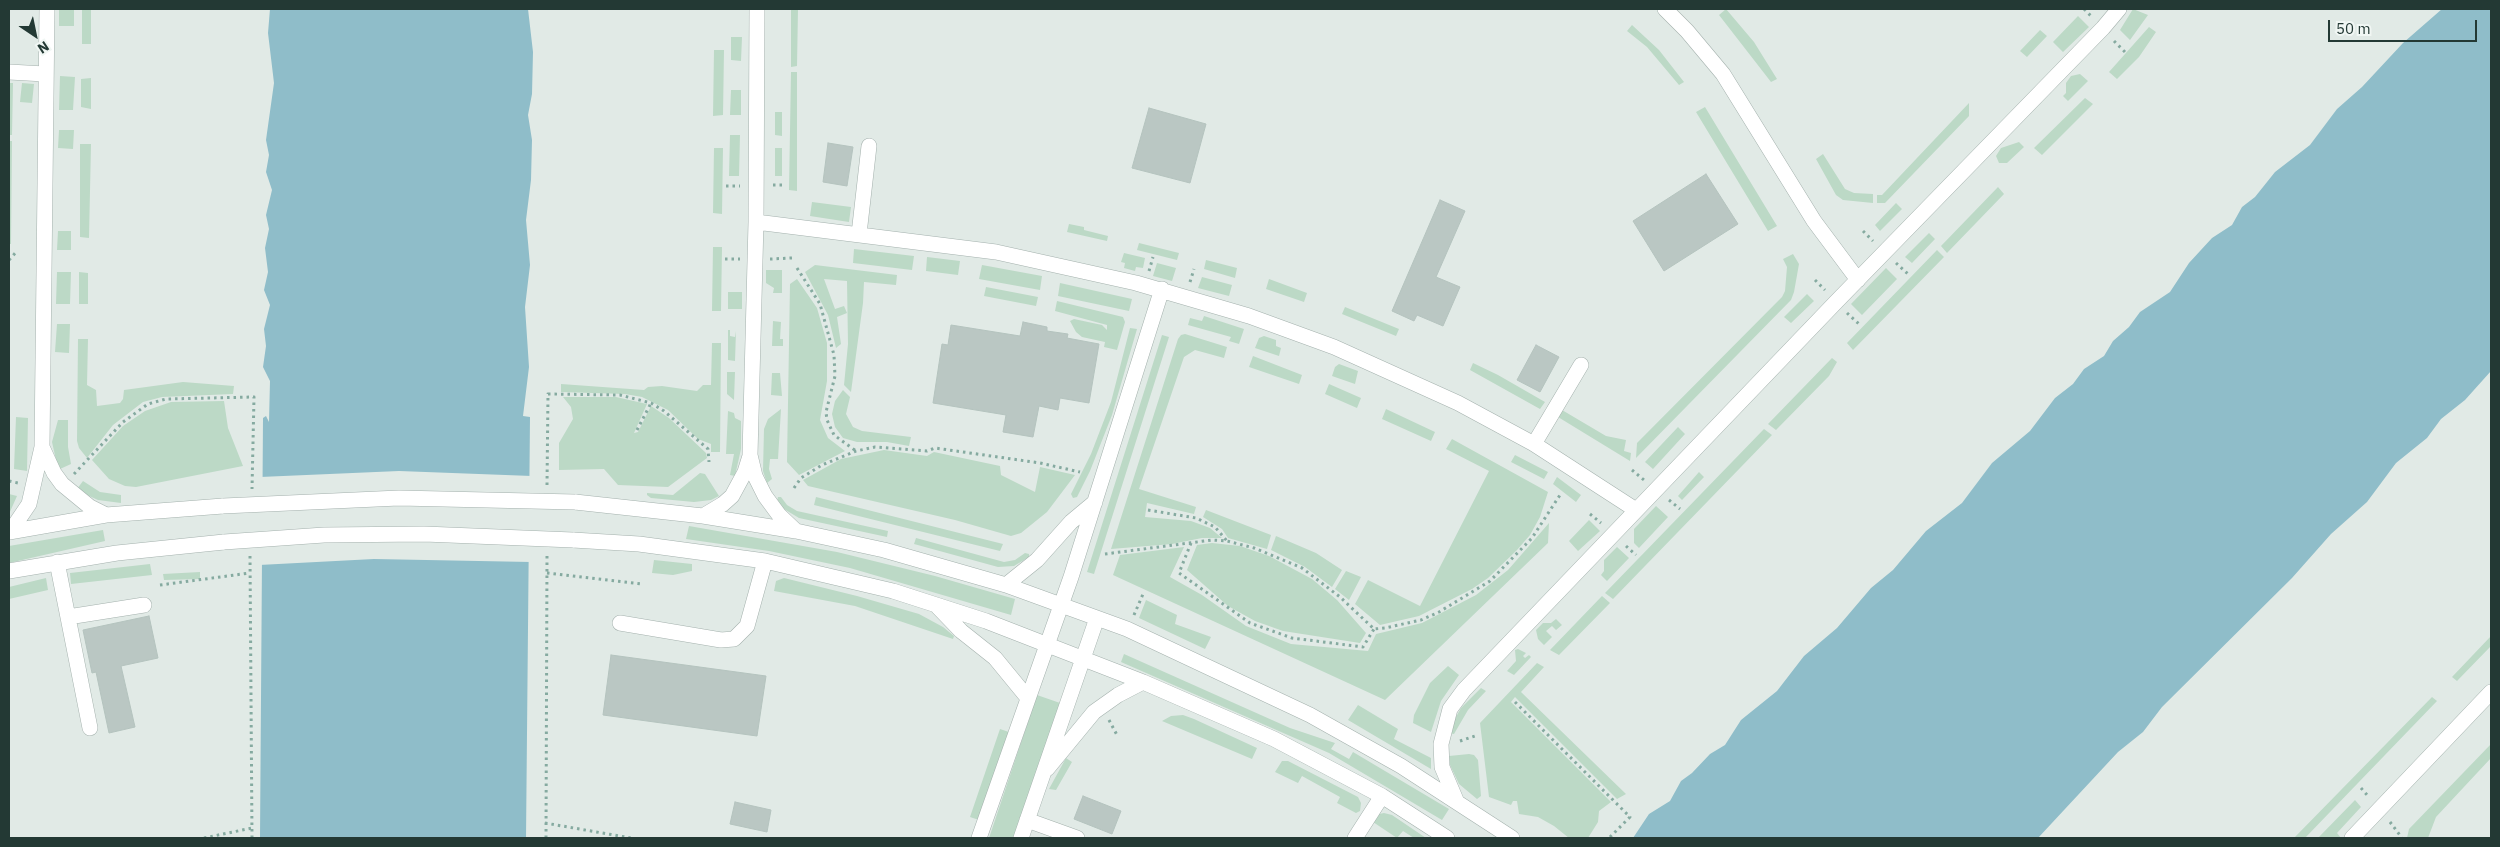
<!DOCTYPE html>
<style>
body{margin:0}
#map{position:relative;width:2500px;height:847px;overflow:hidden;background:#e1eae6;font-family:"IBM Plex Sans",sans-serif}
canvas{display:block}
.frame{position:absolute;inset:0;border:10px solid #233934;pointer-events:none}
.north{position:absolute;left:10px;top:10px;width:50px;height:50px;-webkit-text-stroke:4px #f1f7f4;paint-order:stroke;rotate:146deg;font-size:14px;font-weight:700;line-height:20px;text-align:center;color:#233934}
.north::after{content:'';display:block;margin:auto;width:18px;height:22px;background:#233934;clip-path:polygon(50% 0,100% 100%,50% 72%,0 100%)}
.scale{position:absolute;left:2328px;top:20px;width:149px;height:22px;box-sizing:border-box;border:2px solid #233934;border-top:0;padding-left:6px;font-size:15px;line-height:18px;white-space:nowrap;color:#233934;-webkit-text-stroke:4px #f1f7f4;paint-order:stroke}
</style>
<div id="map">
<canvas width="2500" height="847"></canvas>
<div class="frame"></div>
<div class="north">N</div>
<div class="scale">50 m</div>
</div>
<script>
const ctx = document.querySelector('canvas').getContext('2d');
ctx.lineJoin = 'round';
function fill(path, color) { ctx.fillStyle = color; ctx.fill(path, 'evenodd'); }
const poly = rows => new Path2D(rows.map(r => 'M' + r).join(''));
function strokePath(path, color, width, dash) { ctx.strokeStyle = color; ctx.lineWidth = width; ctx.lineCap = dash ? 'butt' : 'round'; ctx.setLineDash(dash || []); ctx.stroke(path); }
const green = poly([
 [59,9,74,9,74,26,59,26],
 [82,9,91,9,91,44,82,44],
 [791,9,798,9,797,66,791,67],
 [1726,9,1754,42,1777,79,1771,82,1719,15],
 [2133,9,2148,15,2130,40,2120,30],
 [2078,16,2089,27,2063,52,2053,42],
 [1632,25,1659,50,1684,82,1679,85,1647,47,1627,31],
 [2149,27,2156,32,2139,57,2117,79,2109,72],
 [2040,30,2047,36,2027,57,2020,51],
 [731,37,742,37,741,61,731,60],
 [714,50,724,50,723,115,713,116],
 [791,72,797,72,797,191,789,190],
 [2080,74,2088,81,2068,101,2063,96,2066,93,2066,83,2071,76],
 [60,76,75,77,73,110,59,110],
 [91,78,91,109,81,107,81,79],
 [9,83,13,83,12,135,9,135],
 [22,83,34,84,32,103,20,102],
 [731,90,741,90,741,115,730,115],
 [2085,98,2093,104,2042,155,2034,148],
 [1969,103,1969,116,1885,203,1877,203,1877,195,1882,195],
 [1705,107,1777,226,1768,231,1696,112],
 [775,112,782,112,782,136,775,135],
 [59,130,74,130,73,149,58,148],
 [730,135,740,135,739,176,729,176],
 [9,141,12,141,11,244,9,244],
 [2019,142,2024,147,2007,163,1999,163,1996,156,2001,148],
 [80,144,91,144,89,238,80,237],
 [714,148,723,148,722,214,713,213],
 [775,148,782,148,782,176,775,176],
 [1823,154,1845,189,1854,193,1873,194,1873,203,1843,200,1836,195,1816,159],
 [1998,187,2004,194,1947,253,1941,246],
 [812,202,851,207,849,222,810,216],
 [1896,203,1902,209,1880,231,1875,225],
 [1069,224,1084,227,1084,230,1108,236,1107,241,1067,232],
 [58,231,71,231,71,250,57,250],
 [1929,233,1935,239,1912,263,1905,257],
 [1139,243,1179,253,1177,260,1137,250],
 [713,247,722,247,721,311,712,311],
 [854,249,914,256,912,270,853,263],
 [1937,250,1944,257,1853,350,1847,343],
 [1124,253,1145,258,1143,268,1136,267,1135,271,1124,268,1125,263,1121,262],
 [1793,254,1799,264,1794,292,1791,300,1636,458,1637,443,1782,297,1785,291,1787,267,1783,259],
 [927,257,960,261,958,275,926,271],
 [1206,260,1237,268,1235,278,1204,269],
 [1157,263,1176,268,1172,281,1153,276],
 [815,265,897,275,896,285,864,282,863,303,851,392,844,385,848,344,847,281,824,279,835,309,844,306,847,313,837,317,841,344,836,348,828,315,805,272],
 [982,265,1042,276,1040,290,979,279],
 [1886,268,1897,279,1862,315,1851,304],
 [766,270,782,270,782,293,773,293,774,288,766,283],
 [57,272,71,272,70,304,56,304],
 [79,272,88,273,88,304,79,304],
 [1202,277,1232,285,1229,296,1198,288],
 [797,279,817,308,827,343,827,381,820,420,828,438,845,451,799,475,787,462,790,284],
 [1269,279,1307,293,1304,302,1266,289],
 [1060,283,1132,299,1129,311,1058,296],
 [986,287,1038,297,1036,306,984,296],
 [728,292,742,292,742,309,728,309],
 [1807,294,1814,301,1791,323,1784,317],
 [1057,301,1123,317,1125,322,1117,350,1104,347,1105,342,1082,337,1076,332,1070,321,1074,319,1102,325,1107,330,1107,325,1055,311],
 [1345,307,1399,329,1396,336,1342,314],
 [1204,316,1244,329,1239,344,1229,341,1231,337,1188,325,1190,318,1202,321],
 [773,321,781,322,780,339,783,339,783,346,772,346],
 [57,324,70,324,69,353,55,352],
 [1130,328,1137,329,1112,415,1090,471,1077,497,1073,498,1071,494,1091,454,1111,402],
 [728,330,730,330,730,336,735,337,736,331,735,361,728,360],
 [1185,334,1227,347,1224,358,1195,350,1184,357,1139,489,1196,507,1194,514,1147,503,1145,517,1191,521,1210,528,1222,538,1202,538,1172,544,1111,549,1178,339,1181,335],
 [1162,335,1169,337,1094,574,1087,572],
 [1264,336,1276,340,1276,346,1281,348,1279,356,1255,348,1259,338],
 [78,339,88,339,87,385,96,390,97,406,120,403,123,399,124,390,183,382,234,386,233,394,162,397,143,402,113,425,87,458,79,448,77,441],
 [712,343,721,343,720,452,711,452,711,444,698,439,668,410,642,397,625,394,561,392,561,384,644,390,648,387,662,386,697,391,703,385,711,385],
 [1253,356,1302,375,1299,384,1249,367],
 [1832,358,1837,362,1829,376,1776,430,1768,424],
 [1473,363,1498,375,1545,402,1540,409,1470,370],
 [1339,364,1358,371,1355,384,1332,376,1335,367],
 [727,372,735,372,734,400,727,394],
 [772,373,780,373,782,396,771,395],
 [1329,384,1361,398,1357,408,1325,394],
 [843,390,850,397,846,414,853,427,862,431,911,437,909,446,887,442,857,442,843,438,835,427,832,414,835,401],
 [563,397,616,397,647,404,634,433,638,432,651,406,669,418,706,453,707,458,668,487,618,485,604,469,559,470,559,443,573,419,571,407],
 [224,401,228,428,243,466,136,487,125,486,109,479,92,460,123,426,145,411,171,402],
 [781,409,778,459,770,459,769,469,772,479,767,483,763,471,764,429,768,419],
 [1386,409,1435,432,1431,441,1382,419],
 [1562,410,1606,436,1626,440,1624,451,1631,453,1630,461,1558,417],
 [728,411,734,413,735,418,741,421,741,449,735,476,730,475,734,454,726,454],
 [16,417,28,418,27,471,14,469],
 [58,420,68,420,68,447,71,464,60,469,56,460,52,442],
 [1678,427,1685,434,1653,469,1645,462],
 [1764,429,1772,435,1613,599,1605,593],
 [1452,439,1548,492,1540,517,1530,535,1517,550,1488,578,1472,589,1419,616,1380,625,1355,604,1368,580,1420,606,1489,471,1446,449],
 [884,450,927,456,934,452,1000,466,1001,475,1035,492,1040,467,1075,475,1047,512,1021,533,1011,536,955,520,808,486,803,480,841,459],
 [1515,455,1548,472,1544,479,1511,462],
 [1699,472,1704,477,1682,500,1678,496],
 [700,473,705,474,719,496,711,500,694,502,651,498,647,495,647,493,673,495],
 [1557,477,1581,495,1576,502,1553,484],
 [83,481,100,492,121,495,121,503,98,500,87,495,77,489],
 [9,494,17,496,9,514],
 [778,497,781,497,787,505,797,511,888,531,887,537,799,518,784,509,777,501],
 [816,497,1003,544,1000,551,814,505],
 [1656,506,1668,517,1639,548,1634,543,1634,529],
 [1206,510,1271,535,1267,549,1228,538,1222,529,1203,517],
 [1589,520,1600,531,1578,551,1569,541],
 [1549,523,1548,543,1385,700,1113,575,1120,555,1184,547,1170,577,1202,595,1246,626,1291,644,1368,651,1376,634,1422,623,1476,595,1508,570],
 [689,526,837,552,935,576,1015,599,1011,615,850,568,769,551,686,539],
 [103,530,105,541,9,563,9,546],
 [1276,536,1316,553,1342,570,1332,587,1305,567,1271,550],
 [916,538,1004,562,1015,560,1025,553,1029,554,1029,557,1014,566,998,567,914,544],
 [1212,543,1240,546,1269,556,1312,579,1337,600,1366,633,1360,643,1283,631,1255,621,1228,606,1187,570,1197,545],
 [1617,547,1629,558,1607,581,1601,575,1604,571,1604,560],
 [654,560,692,564,692,571,673,575,652,573],
 [150,564,152,575,71,584,70,573],
 [1346,571,1361,577,1349,600,1335,589],
 [200,572,200,579,164,580,163,574],
 [46,578,48,590,9,599,9,587],
 [784,578,857,596,919,614,943,627,954,636,953,639,855,606,774,591,776,581],
 [1602,596,1610,603,1559,655,1550,650],
 [1146,600,1177,615,1175,624,1211,637,1205,649,1139,618],
 [1556,619,1562,625,1556,630,1552,626,1546,631,1552,637,1544,645,1538,639,1536,630,1543,623,1551,623],
 [2491,636,2491,646,2457,681,2452,677],
 [1518,649,1526,653,1523,656,1525,658,1529,655,1531,657,1514,675,1507,671,1516,661,1515,650],
 [1124,654,1290,728,1335,743,1331,749,1349,759,1353,752,1449,809,1442,820,1329,753,1121,662],
 [1537,663,1544,667,1521,692,1626,794,1617,799,1515,697,1511,702,1611,802,1599,811,1598,822,1588,838,1569,838,1554,826,1538,817,1519,814,1517,801,1513,801,1511,805,1489,797,1480,723],
 [1448,666,1459,675,1441,701,1431,732,1413,723,1414,715,1430,683],
 [1481,688,1486,691,1468,710,1454,734,1447,733,1461,708],
 [1037,695,1060,703,1014,838,989,838],
 [2432,697,2437,701,2305,838,2294,838],
 [1358,705,1398,729,1394,739,1431,758,1431,769,1348,720],
 [1171,716,1183,715,1194,719,1257,748,1252,759,1162,721],
 [1000,729,1009,732,979,820,970,817],
 [2491,744,2491,758,2436,817,2428,838,2407,838,2409,829],
 [1469,754,1474,755,1478,760,1481,796,1477,799,1459,784,1450,765,1449,756],
 [1066,758,1072,762,1056,790,1049,789],
 [1282,761,1288,761,1358,797,1361,803,1360,811,1356,813,1337,803,1340,797,1302,776,1298,783,1275,772],
 [2355,800,2361,807,2337,833,2341,838,2318,838],
 [1384,813,1392,815,1426,838,1414,838,1403,831,1397,838,1373,822,1379,814]
]);
const water = poly([
 [270,9,528,9,533,52,532,94,528,115,532,140,531,180,526,220,530,265,525,307,529,367,523,416,530,417,526,838,260,838,263,418,266,416,269,422,270,381,263,367,266,346,264,329,270,305,264,290,268,272,265,248,269,229,266,215,272,190,266,172,269,155,266,140,274,83,268,33],
 [2442,9,2491,9,2491,371,2465,400,2441,419,2427,438,2396,463,2367,502,2331,534,2292,578,2162,707,2143,732,2118,752,2038,838,1633,838,1649,814,1670,801,1681,781,1692,773,1710,754,1725,745,1741,720,1777,691,1804,656,1837,628,1871,588,1893,570,1926,531,1962,503,1992,463,2030,431,2055,398,2073,384,2084,369,2104,356,2113,341,2129,327,2140,312,2170,292,2189,263,2212,238,2232,225,2242,207,2255,197,2275,172,2310,145,2337,109,2362,87,2403,43]
]);
const pier = poly([
 [399,471,532,476,531,562,374,559,259,565,260,477]
]);
const building = poly([
 [1149,108,1206,124,1190,183,1132,168,1149,108],
 [828,143,853,147,847,186,823,182,828,143],
 [1706,174,1738,224,1664,271,1633,221,1706,174],
 [1440,200,1465,211,1436,277,1460,287,1443,326,1417,315,1414,321,1392,311,1440,200],
 [1023,322,1047,327,1047,331,1068,334,1067,338,1099,344,1089,403,1060,398,1058,410,1039,406,1033,437,1003,432,1006,415,933,403,942,344,948,345,951,325,1020,336,1023,322],
 [1536,345,1559,357,1540,392,1517,380,1536,345],
 [149,616,158,658,121,666,135,727,109,733,96,672,92,673,83,630,149,616],
 [611,655,766,676,757,736,603,715,611,655],
 [1083,796,1121,811,1112,834,1074,819,1083,796],
 [735,802,771,810,767,832,730,824,735,802]
]);
const path = poly([
 [2084,9,2091,16],
 [2114,41,2125,52],
 [773,185,785,185],
 [726,186,740,186],
 [1863,231,1873,241],
 [725,259,740,259],
 [770,259,792,258],
 [9,260,17,251],
 [1896,263,1908,274],
 [797,268,820,304,834,355,835,376,826,412,827,420,834,435,856,451],
 [1149,271,1153,257],
 [1815,280,1825,290],
 [1190,282,1194,269],
 [1847,313,1859,324],
 [637,430,651,403],
 [1632,470,1644,480],
 [74,474,123,422,148,404,166,399,254,397,252,489],
 [9,481,18,483],
 [547,485,548,394,620,395,651,403,664,411,708,449,709,462],
 [794,488,801,478,822,465,856,451,875,447,927,451,935,448,1040,463,1080,472],
 [1669,500,1680,509],
 [1148,510,1196,518,1215,527,1227,541],
 [1590,514,1601,523],
 [1191,543,1179,573,1250,623,1292,638,1363,647,1374,629],
 [1626,546,1636,555],
 [1105,554,1212,540,1227,541,1254,548,1302,568,1340,597,1374,629,1385,628,1421,620,1439,612,1490,581,1532,538,1560,495],
 [250,556,252,838],
 [547,573,642,584],
 [160,585,250,573],
 [1134,615,1143,594],
 [1515,702,1630,817,1609,838],
 [1109,720,1117,735],
 [1460,741,1478,735],
 [2361,788,2368,796],
 [2390,822,2402,838],
 [545,823,631,838],
 [204,838,252,828],
 [546,838,547,556]
]);
const minor = poly([
 [757,9,756,222,750,455,755,476,765,496,779,515,796,531],
 [1665,9,1687,31,1723,74,1814,221,1858,280],
 [9,72,45,74],
 [756,222,996,252,1136,283,1249,316,1334,347,1458,403,1534,444,1636,510],
 [859,234,869,146],
 [1534,444,1581,365],
 [42,447,54,473,62,484,90,507,106,515],
 [575,502,703,516,796,531,884,550,1006,585,1127,629,1310,715,1401,766,1512,838],
 [703,516,723,504,732,496,745,472,750,456],
 [9,532,106,515,223,506],
 [10,532,29,504,42,447,47,9],
 [573,540,639,544,765,561,893,591,986,621,1143,682,1274,739,1382,796,1447,838],
 [57,562,90,728],
 [9,571,117,553,224,542],
 [1006,585,1037,560,1071,522,1095,502],
 [936,605,961,631,995,658,1027,697],
 [68,617,144,605],
 [620,623,721,640,734,639,747,626,765,561],
 [1047,769,1094,712,1118,695,1143,682],
 [1456,800,1442,767,1441,744,1450,709,1464,690,1836,302,2103,28,2119,9],
 [1027,820,1077,838],
 [979,838,1071,577,1162,289],
 [1021,838,1097,618],
 [1355,838,1382,796],
 [2352,838,2491,692]
]);
const minorBridge = poly([
 [223,506,399,498,575,502],
 [224,542,324,535,424,534,573,540]
]);
fill(green, '#bcd9c6');
fill(water, '#8fbdc9');
fill(pier, '#e1eae6');
fill(building, '#bac7c3');
strokePath(building, '#b4c3be', 1);
strokePath(minor, '#a4b1ad', 16);
strokePath(path, '#85aaa0', 3, [2.5, 4]);
strokePath(minor, '#fff', 15);
strokePath(minorBridge, '#a4b1ad', 16, []);
strokePath(minorBridge, '#fff', 15);
</script>
